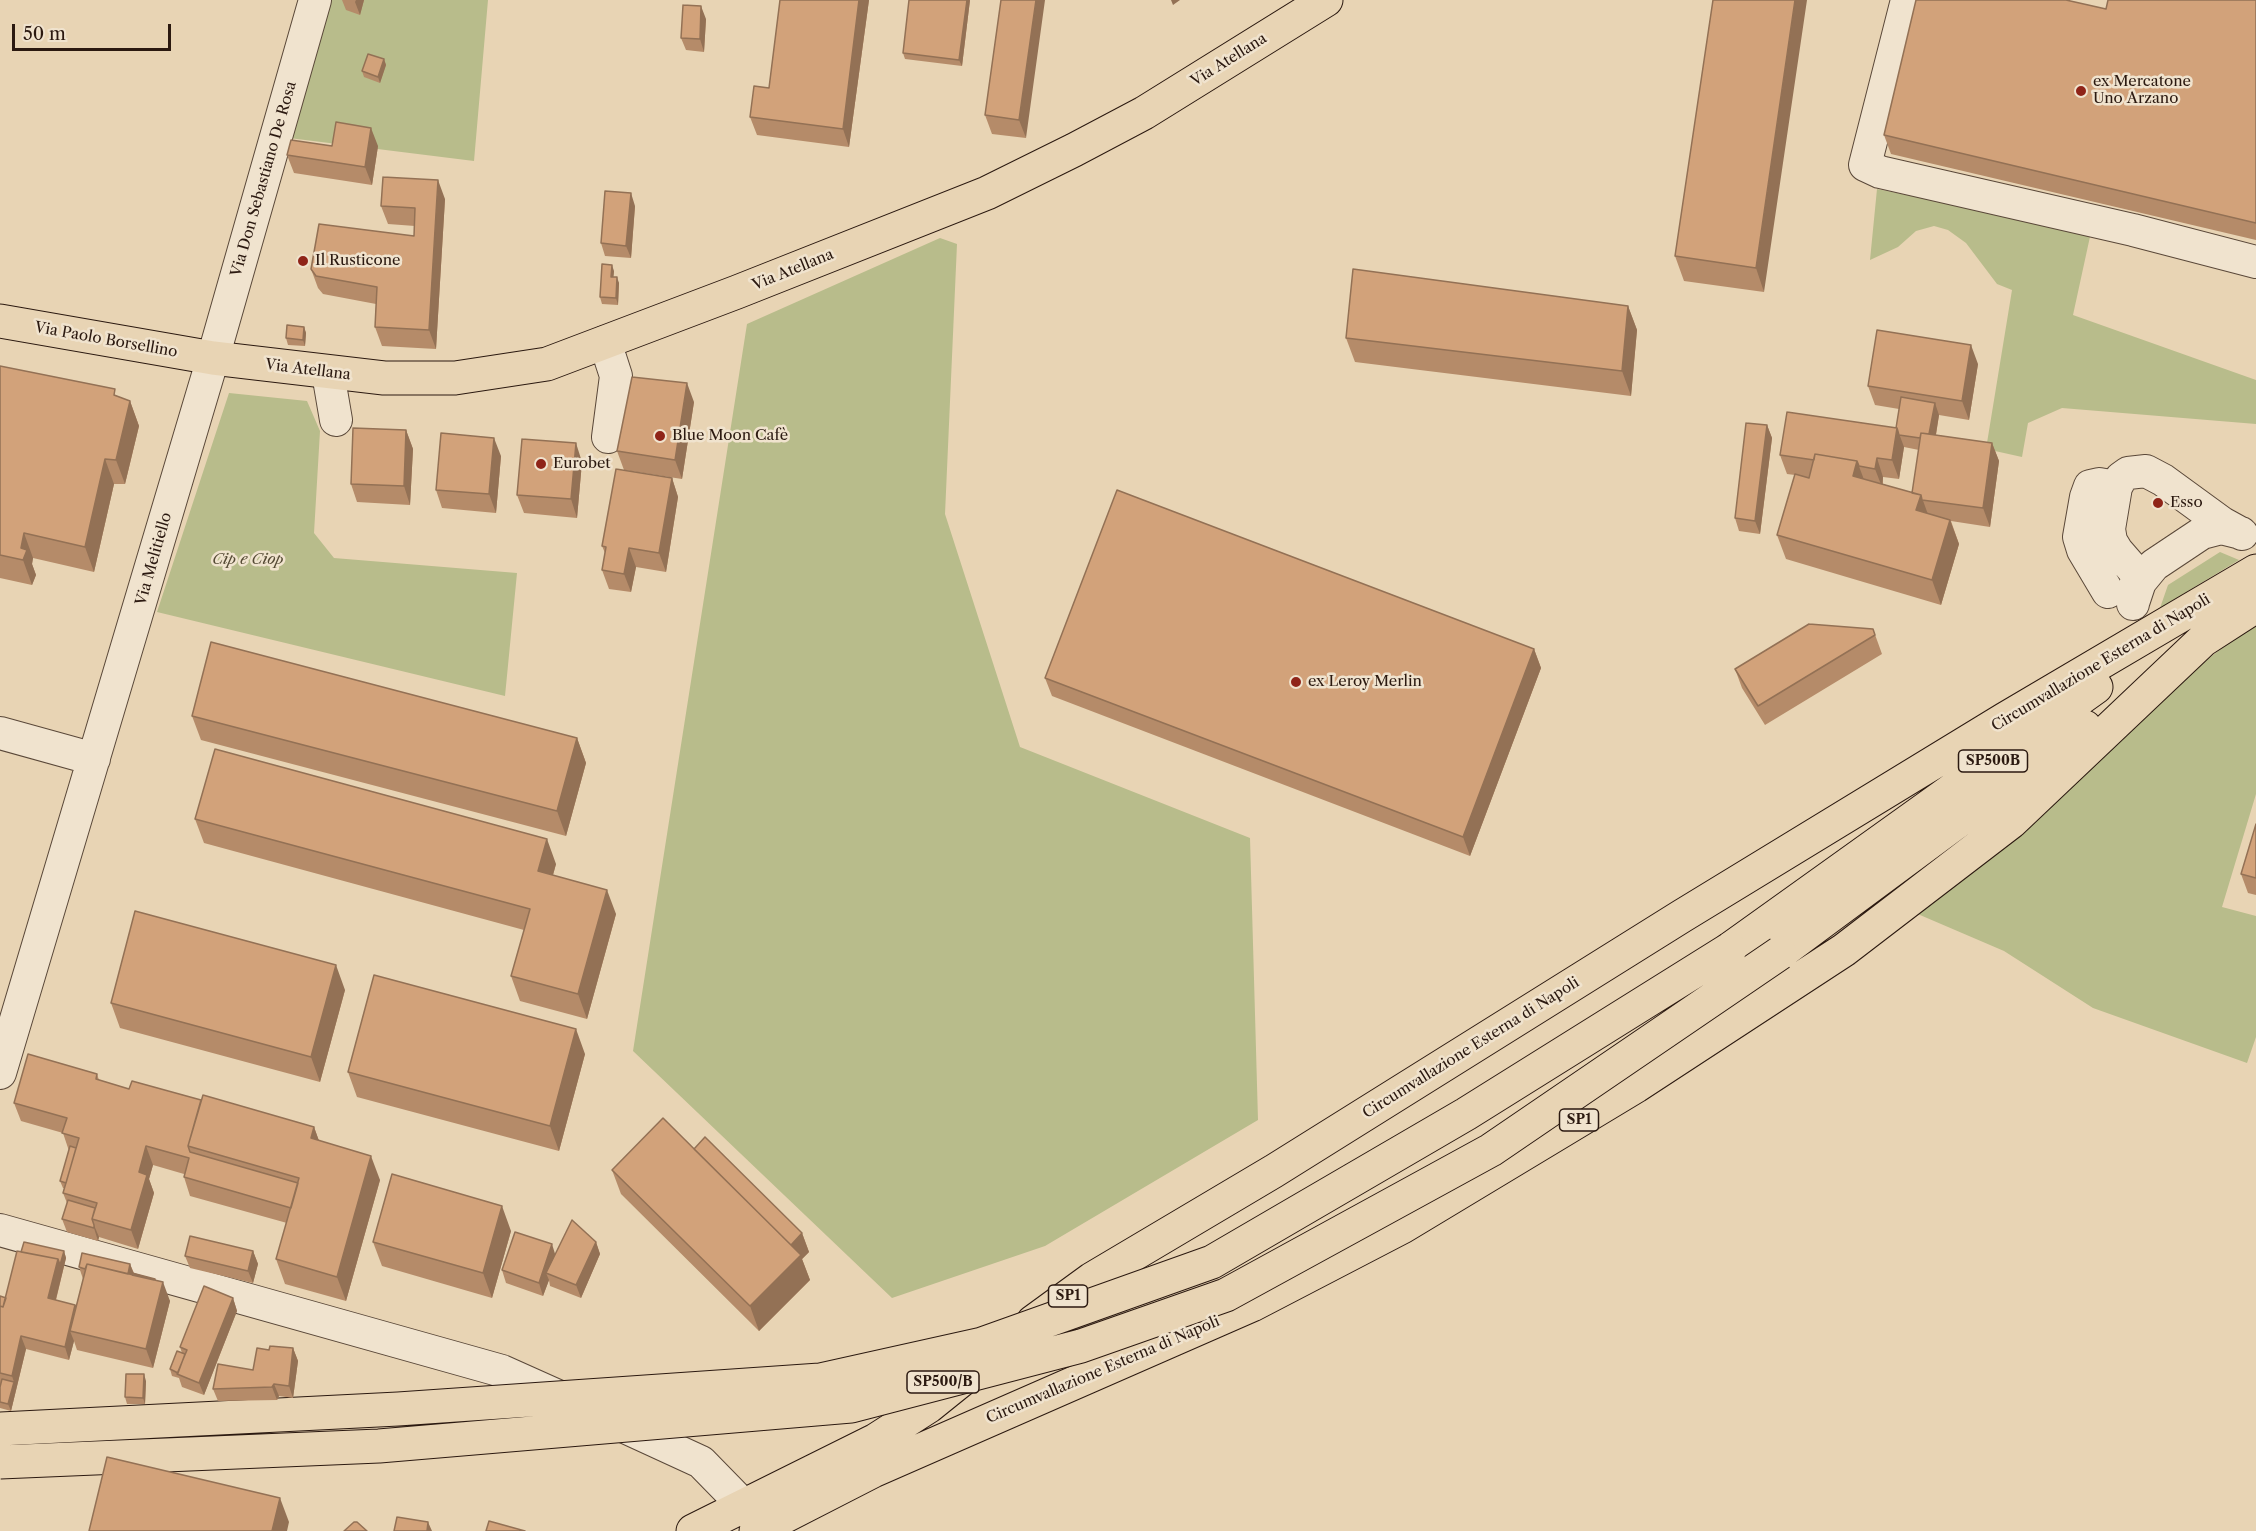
<!DOCTYPE html>
<meta charset="utf-8">
<style>
body{margin:0}
#map{position:relative;width:2256px;height:1531px;overflow:hidden;background:#e8d4b4;font-family:"Libre Caslon Text",serif}
canvas{display:block}
.scale{position:absolute;left:12px;top:24px;width:159px;height:27px;box-sizing:border-box;border:3px solid #2b1910;border-top:0;padding-left:8px;font-size:18px;line-height:21px;white-space:nowrap;color:#2b1910;-webkit-text-stroke:4px #f0e3ce;paint-order:stroke}
</style>
<div id="map">
<canvas width="2256" height="1531"></canvas>
<div class="scale">50 m</div>
</div>
<script>
const ctx = document.querySelector('canvas').getContext('2d');
ctx.lineJoin = 'round';
function fill(path, color) { ctx.fillStyle = color; ctx.fill(path, 'evenodd'); }
const poly = rows => new Path2D(rows.map(r => 'M' + r).join(''));
function strokePath(path, color, width, dash) { ctx.strokeStyle = color; ctx.lineWidth = width; ctx.lineCap = dash ? 'butt' : 'round'; ctx.setLineDash(dash || []); ctx.stroke(path); }
function drawText(font, color, halo, rows, align = 'center') {
  ctx.font = font + ' "Libre Caslon Text",serif'; ctx.lineWidth = 5; ctx.setLineDash([]); ctx.textBaseline = 'middle'; ctx.strokeStyle = halo; ctx.fillStyle = color; for (const [text, x, y, turn = 0] of rows) {
    ctx.save(); ctx.translate(x, y); ctx.rotate((+turn || 0) * Math.PI / 180); ctx.textAlign = isNaN(turn) ? turn : align; if (halo) ctx.strokeText(text, 0, 0); ctx.fillText(text, 0, 0); ctx.restore();
  }
}
const green = poly([
 [328,0,488,0,474,161,289,138],
 [1877,189,2091,232,2073,315,2256,380,2256,424,2062,408,2028,423,2022,457,1986,449,2012,290,1997,284,1966,243,1948,230,1934,226,1916,231,1898,247,1870,260],
 [940,238,957,244,945,514,1020,747,1250,838,1258,1120,1045,1246,892,1298,633,1051,747,324],
 [229,393,307,401,320,431,314,533,334,558,517,573,505,696,157,612],
 [2220,552,2239,560,2160,608,2168,585],
 [2256,626,2256,794,2222,907,2256,916,2256,1037,2247,1063,2093,1008,2004,951,1913,912,2117,733,2223,647]
]);
const minor = poly([
 [1907,0,1865,165,1880,172,2133,230,2256,262],
 [605,342,616,376,608,437],
 [328,373,336,420],
 [2108,592,2083,550,2079,537,2086,497,2090,486,2099,484,2116,487],
 [2134,600,2140,582,2154,565,2202,533,2221,528,2241,533],
 [2133,604,2137,574,2117,551,2111,541,2109,529,2116,487,2121,478,2128,473,2146,471,2163,480,2222,523,2242,534],
 [0,733,94,759],
 [0,1073,213,358,315,0],
 [0,1230,502,1371,569,1401],
 [614,1422,701,1462,744,1506]
]);
const major = poly([
 [0,321,213,358,384,378,455,378,547,364,737,292,987,193,1074,150,1144,113,1326,0]
]);
const highway = poly([
 [1730,949,2096,687],
 [1780,953,2085,727],
 [1033,1322,1092,1279,1274,1171,1682,916,2005,719,2256,571],
 [693,1531,876,1440,929,1406,970,1373],
 [756,1531,873,1471,1252,1305,1402,1227,1636,1086,1844,950,2011,822,2203,640,2256,606]
]);
const highwayBridge = poly([
 [0,1429,398,1409,820,1380,982,1344,1212,1262,1466,1114,1730,949],
 [0,1462,379,1446,851,1406,1081,1346,1226,1295,1491,1150,1780,953]
]);
const wall = poly([
 [342,0,364,0,360,15,346,10],
 [780,0,869,0,849,147,757,135,750,117,769,88],
 [970,0,962,66,905,59,903,53],
 [1001,0,1026,138,992,134,985,115],
 [1713,0,1764,292,1684,281,1675,256],
 [2256,0,2256,240,1891,154,1884,135,2106,9],
 [706,19,704,52,686,50,681,38],
 [384,59,386,65,380,83,364,77,362,71],
 [332,146,378,146,372,185,294,173,287,155],
 [445,199,436,349,382,346,375,327,376,304,323,294,318,288,311,269,414,236,415,226,388,224,381,206],
 [635,206,631,258,605,256,601,243],
 [614,271,613,277,619,283,618,305,602,304,600,297],
 [1628,306,1637,330,1631,396,1355,362,1346,338],
 [304,327,306,333,305,346,288,345,286,338],
 [1978,364,1969,420,1939,415,1936,435,1992,443,1999,461,1990,527,1951,521,1959,544,1941,605,1786,559,1777,535,1795,475,1787,474,1780,455,1896,428,1899,409,1875,405,1868,386],
 [1904,447,1919,450,1912,493,1883,484,1883,477,1899,479],
 [0,366,117,396,130,401,139,426,125,484,114,484,94,572,33,558,32,564,36,575,32,585,0,578],
 [694,402,682,479,624,470,617,451],
 [1767,425,1772,438,1760,534,1739,531,1735,518],
 [406,430,413,449,410,505,357,502,351,484],
 [501,456,496,513,442,508,436,490],
 [582,462,577,518,524,513,517,495],
 [672,478,678,497,666,572,636,567,631,592,609,589,602,570,605,553,602,546],
 [1873,629,1882,654,1765,725,1742,688,1735,669],
 [1534,649,1541,668,1470,856,1052,696,1045,678],
 [192,716,577,738,586,763,566,836,201,740],
 [195,819,556,864,553,875,616,914,587,1019,520,1001,511,976,524,930,204,843],
 [2256,824,2256,895,2248,893,2241,874],
 [345,990,320,1082,120,1028,111,1003],
 [585,1054,559,1151,357,1097,348,1072],
 [97,1074,99,1080,129,1089,201,1100,314,1127,319,1141,380,1180,346,1301,285,1284,276,1259,287,1223,190,1196,184,1177,184,1174,153,1165,149,1179,154,1193,138,1249,99,1237,98,1241,67,1232,62,1219,67,1203,63,1193,64,1188,63,1188,60,1181,69,1151,63,1133,21,1121,14,1103],
 [694,1149,802,1233,809,1252,802,1259,810,1280,759,1331,621,1194,612,1170],
 [511,1231,492,1298,382,1266,373,1242],
 [596,1242,600,1254,581,1298,550,1286,549,1280,543,1296,506,1283,502,1270],
 [64,1251,66,1258,56,1300,76,1307,83,1279,79,1267,130,1264,134,1273,155,1279,170,1301,153,1368,77,1350,74,1341,69,1360,26,1349,11,1411,0,1408,0,1296,6,1298,21,1252],
 [253,1251,258,1264,253,1283,190,1268,185,1256],
 [233,1298,237,1311,204,1395,182,1387,179,1378,172,1376,170,1369,182,1353,180,1347],
 [293,1348,298,1361,293,1398,279,1396,277,1400,218,1401,213,1389,253,1370,269,1350],
 [146,1381,145,1404,127,1404,125,1397]
]);
const shadedWall = poly([
 [356,0,364,0,360,15,355,2],
 [859,0,869,0,849,147,843,129],
 [967,0,970,0,962,66,959,60],
 [1036,0,1045,0,1026,138,1019,120],
 [1171,0,1180,0,1173,5],
 [1795,0,1807,0,1764,292,1756,268],
 [701,6,706,19,704,52,700,39],
 [384,59,386,65,380,83,378,77],
 [371,128,378,146,372,185,365,167],
 [438,180,445,199,436,349,429,330],
 [631,193,635,206,631,258,626,246],
 [612,265,614,271,613,283,611,277],
 [617,277,619,283,618,305,616,298],
 [1628,306,1637,330,1631,396,1622,371],
 [304,327,306,333,305,346,303,340],
 [1971,345,1978,364,1969,420,1962,401],
 [687,383,694,402,682,479,675,460],
 [130,401,139,426,125,484,116,460],
 [1935,403,1939,415,1933,452,1928,440],
 [1767,425,1772,438,1760,534,1755,521],
 [1897,428,1904,447,1899,479,1892,460],
 [406,430,413,449,410,505,404,486],
 [494,438,501,456,496,513,489,494],
 [576,443,582,462,577,518,571,499],
 [1992,443,1999,461,1990,527,1983,508],
 [1877,458,1883,477,1882,487,1875,469],
 [105,459,114,484,94,572,85,547],
 [1857,461,1866,485,1853,476],
 [672,478,678,497,666,572,659,553],
 [1921,495,1930,520,1916,510],
 [1950,520,1959,544,1941,605,1932,580],
 [24,533,33,558,32,564,36,575,32,585,23,560,21,548],
 [629,548,636,567,631,592,624,574],
 [1534,649,1541,668,1470,856,1463,837],
 [577,738,586,763,566,836,557,811],
 [547,839,556,864,547,896,538,871],
 [607,890,616,914,587,1019,578,994],
 [336,965,345,990,320,1082,311,1057],
 [576,1029,585,1054,559,1151,550,1126],
 [314,1127,323,1152,311,1138],
 [146,1146,153,1165,149,1179,154,1193,138,1249,131,1230,139,1172],
 [371,1156,380,1180,346,1301,337,1277],
 [502,1206,511,1231,492,1298,483,1273],
 [94,1225,99,1237,98,1241,94,1228],
 [802,1233,809,1252,802,1259,810,1280,759,1331,750,1306,789,1247],
 [596,1242,600,1254,581,1298,576,1285],
 [552,1244,556,1257,546,1273,549,1280,543,1296,539,1283],
 [64,1251,66,1258,53,1311,48,1298,58,1259],
 [253,1251,258,1264,253,1283,248,1271],
 [130,1264,135,1277,127,1279],
 [163,1282,170,1301,153,1368,146,1349],
 [233,1298,237,1311,204,1395,199,1383],
 [75,1305,80,1317,70,1331,74,1341,69,1360,65,1347],
 [21,1336,26,1349,11,1411,8,1404,14,1382,12,1376],
 [293,1348,298,1361,293,1398,289,1386],
 [144,1374,146,1381,145,1404,143,1398],
 [274,1384,279,1396,277,1400,272,1387],
 [280,1498,289,1522,287,1531,272,1531],
 [428,1522,432,1531,427,1531]
]);
const building = poly([
 [780,0,859,0,843,129,750,117,754,86,769,88,780,0],
 [909,0,967,0,959,60,903,53,909,0],
 [1001,0,1036,0,1019,120,985,115,1001,0],
 [1713,0,1795,0,1756,268,1675,256,1713,0],
 [1916,0,2066,0,2106,9,2108,0,2256,0,2256,223,1884,135,1916,0],
 [683,5,701,6,700,39,681,38,683,5],
 [368,54,384,59,378,77,362,71,368,54],
 [336,122,371,128,365,167,287,155,291,140,332,146,336,122],
 [383,177,438,180,429,330,375,327,377,287,316,276,311,269,319,224,414,236,415,208,381,206,383,177],
 [605,191,631,193,626,246,601,243,605,191],
 [602,264,612,265,611,277,617,277,616,298,600,297,602,264],
 [1353,269,1628,306,1622,371,1346,338,1353,269],
 [287,325,304,327,303,340,286,338,287,325],
 [1877,330,1971,345,1962,401,1868,386,1877,330],
 [0,366,115,389,114,395,130,401,116,460,105,459,85,547,24,533,21,548,27,550,23,560,0,555,0,366],
 [632,377,687,383,675,460,617,451,632,377],
 [1901,397,1935,403,1929,434,1921,433,1920,438,1899,435,1897,428,1896,428,1901,397],
 [1787,412,1897,428,1892,460,1877,458,1875,469,1859,466,1857,461,1815,454,1814,460,1780,455,1787,412],
 [1746,423,1767,425,1755,521,1735,518,1746,423],
 [353,428,406,430,404,486,351,484,353,428],
 [441,433,494,438,489,494,436,490,441,433],
 [1921,433,1992,443,1983,508,1922,500,1921,495,1912,493,1921,433],
 [522,439,576,443,571,499,517,495,522,439],
 [1815,454,1857,461,1853,476,1921,495,1916,510,1950,520,1932,580,1777,535,1795,474,1809,478,1815,454],
 [616,469,672,478,659,553,629,548,624,574,602,570,606,547,602,546,616,469],
 [1117,490,1534,649,1463,837,1045,678,1117,490],
 [1809,624,1873,629,1875,635,1758,706,1735,669,1809,624],
 [211,642,577,738,557,811,192,716,211,642],
 [215,749,547,839,538,871,607,890,578,994,511,976,530,909,195,819,215,749],
 [2256,824,2256,878,2241,874,2256,824],
 [135,911,336,965,311,1057,111,1003,135,911],
 [374,975,576,1029,550,1126,348,1072,374,975],
 [28,1054,97,1074,96,1079,129,1089,132,1081,201,1100,188,1146,190,1152,298,1183,291,1208,184,1177,189,1158,146,1146,139,1172,147,1175,131,1230,92,1219,97,1203,63,1193,79,1138,62,1133,67,1118,14,1103,28,1054],
 [203,1095,314,1127,311,1138,371,1156,337,1277,276,1259,299,1178,188,1146,203,1095],
 [663,1118,801,1255,750,1306,612,1170,663,1118],
 [705,1137,802,1233,791,1245,694,1149,705,1137],
 [70,1146,76,1148,66,1183,60,1181,70,1146],
 [392,1174,502,1206,483,1273,373,1242,392,1174],
 [68,1200,95,1208,92,1219,94,1225,94,1228,62,1219,68,1200],
 [572,1220,596,1242,576,1285,546,1273,572,1220],
 [515,1232,552,1244,539,1283,502,1270,515,1232],
 [190,1236,253,1251,248,1271,185,1256,190,1236],
 [24,1242,64,1251,60,1265,58,1259,21,1252,24,1242],
 [17,1251,58,1259,48,1298,75,1305,65,1347,21,1336,12,1376,0,1373,0,1306,3,1307,17,1251],
 [82,1253,130,1264,128,1274,87,1264,85,1269,79,1267,82,1253],
 [87,1264,163,1282,146,1349,70,1331,87,1264],
 [132,1273,155,1279,154,1280,132,1275,132,1273],
 [204,1286,233,1298,199,1383,177,1374,187,1350,180,1347,204,1286],
 [0,1296,6,1298,3,1307,0,1306,0,1296],
 [270,1346,293,1348,289,1386,274,1384,272,1387,213,1389,218,1364,253,1370,257,1348,269,1350,270,1346],
 [177,1351,185,1354,178,1373,170,1369,177,1351],
 [126,1374,144,1374,143,1398,125,1397,126,1374],
 [2,1379,14,1382,8,1404,0,1402,0,1387,2,1379],
 [107,1457,280,1498,272,1531,89,1531,107,1457],
 [397,1517,428,1522,427,1531,394,1531,397,1517],
 [489,1521,525,1531,486,1531,489,1521],
 [354,1522,357,1522,367,1531,344,1531,354,1522]
]);
const markers = [
 [2081,91,6,"#8f2418"],
 [303,261,6,"#8f2418"],
 [660,436,6,"#8f2418"],
 [541,464,6,"#8f2418"],
 [2158,503,6,"#8f2418"],
 [1296,682,6,"#8f2418"]
];
const shields = [
 [1993,761,69],
 [1579,1120,39],
 [1068,1296,39],
 [943,1382,72]
];
const shieldNames = [
 ["SP500B",1993,761],
 ["SP1",1579,1120],
 ["SP1",1068,1296],
 ["SP500/B",943,1382]
];
const streetNames = [
 ["Via Atellana",1229,60,-32],
 ["Via Don Sebastiano De Rosa",264,179,-74],
 ["Via Atellana",793,270,-22],
 ["Via Paolo Borsellino",106,340,10],
 ["Via Atellana",308,370,7],
 ["Via Melitiello",154,559,-74],
 ["Circumvallazione Esterna di Napoli",2101,663,-31],
 ["Circumvallazione Esterna di Napoli",1471,1048,-32],
 ["Circumvallazione Esterna di Napoli",1103,1370,-23]
];
const poiNames = [
 ["ex Mercatone",2093,82],
 ["Uno Arzano",2093,99],
 ["Il Rusticone",315,261],
 ["Blue Moon Cafè",672,436],
 ["Eurobet",553,464],
 ["Esso",2170,503],
 ["ex Leroy Merlin",1308,682]
];
const parkNames = [
 ["Cip e Ciop",248,560]
];
fill(green, '#b8bc8b');
strokePath(minor, '#5a4839', 34);
strokePath(major, '#2b1910', 35);
strokePath(highway, '#2b1910', 35);
strokePath(minor, '#f0e3ce', 32);
strokePath(major, '#e8d4b4', 33);
strokePath(highway, '#e8d4b4', 33);
strokePath(highwayBridge, '#2b1910', 35, []);
strokePath(highwayBridge, '#e8d4b4', 33);
fill(wall, '#b58b69');
fill(shadedWall, '#937155');
fill(building, '#d2a27a');
strokePath(building, '#937155', 1.5);
for (const [x, y, r, color] of markers) { const dot = new Path2D(); dot.arc(x, y, r, 0, 2 * Math.PI); ctx.fillStyle = color; ctx.fill(dot); strokePath(dot, '#f0e3ce', 2); }
for (const [x, y, w] of shields) { const box = new Path2D(); box.roundRect(x - w / 2, y - 11, w, 22, 4.5); ctx.fillStyle = '#f0e3ce'; ctx.fill(box); strokePath(box, '#2b1910', 1.5); }
drawText('bold 14px', '#2b1910', null, shieldNames);
drawText('15px', '#2b1910', '#f0e3ce', streetNames);
drawText('15px', '#2b1910', '#f0e3ce', poiNames, 'left');
drawText('italic 15px', '#554a35', '#f0e3ce', parkNames);
</script>
